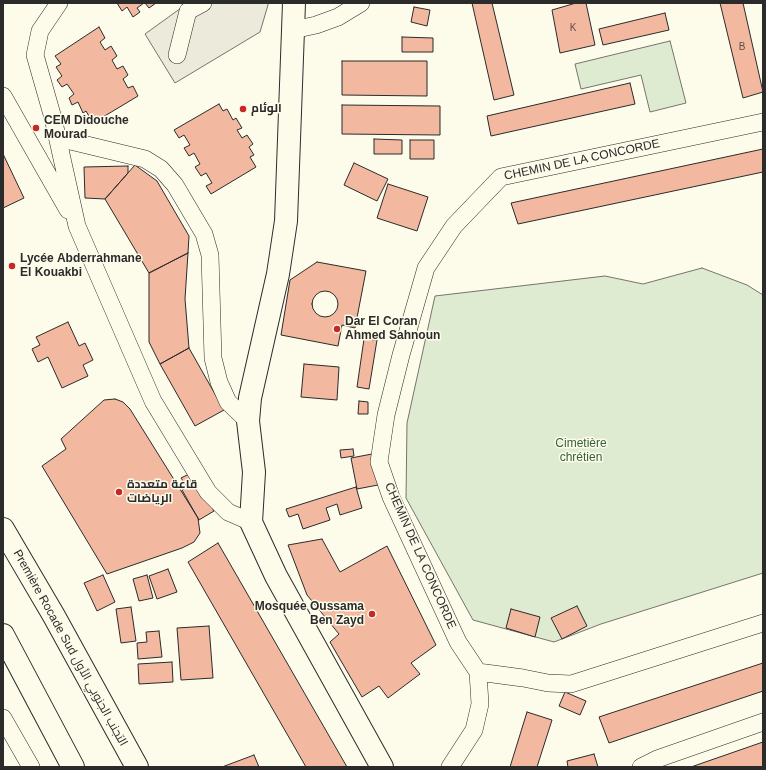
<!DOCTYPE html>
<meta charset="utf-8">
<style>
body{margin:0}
#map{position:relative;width:766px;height:770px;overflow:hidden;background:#fdfbea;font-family:Helvetica,sans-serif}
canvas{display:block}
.frame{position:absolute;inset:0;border:4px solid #2b2b2b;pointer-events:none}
</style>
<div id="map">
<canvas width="766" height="770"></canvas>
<div class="frame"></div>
</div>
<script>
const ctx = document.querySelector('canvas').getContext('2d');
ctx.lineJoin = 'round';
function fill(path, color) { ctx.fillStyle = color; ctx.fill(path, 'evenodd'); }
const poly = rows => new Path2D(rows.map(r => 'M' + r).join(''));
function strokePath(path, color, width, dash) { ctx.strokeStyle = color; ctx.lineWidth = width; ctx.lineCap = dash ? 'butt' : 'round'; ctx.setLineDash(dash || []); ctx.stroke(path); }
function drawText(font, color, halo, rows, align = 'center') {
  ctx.font = font + ' Helvetica,Cairo,sans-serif'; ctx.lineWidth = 3; ctx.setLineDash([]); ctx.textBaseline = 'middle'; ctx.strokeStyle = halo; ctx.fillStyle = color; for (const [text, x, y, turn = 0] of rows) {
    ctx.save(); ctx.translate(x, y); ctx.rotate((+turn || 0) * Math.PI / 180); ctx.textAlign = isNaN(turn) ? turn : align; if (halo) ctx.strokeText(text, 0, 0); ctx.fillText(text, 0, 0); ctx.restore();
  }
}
const green = poly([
 [670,41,686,103,650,112,641,75,581,89,575,64,670,41],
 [702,268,747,285,763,295,763,573,601,624,554,642,473,620,406,498,407,423,435,296,605,276,643,284,702,268]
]);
const parking = poly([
 [188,3,268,3,268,5,260,32,175,83,145,34,188,3]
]);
const building = poly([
 [117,3,144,3,137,8,140,12,133,17,127,7,122,11,117,3],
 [145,3,156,3,149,8,145,3],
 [472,3,492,3,514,95,494,100,472,3],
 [576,3,586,3,595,45,560,53,552,10,576,3],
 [720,3,743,3,763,92,743,98,720,3],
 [414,7,430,10,427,26,411,22,414,7],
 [665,13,669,30,603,45,599,29,665,13],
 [99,27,105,38,100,42,105,50,111,46,117,56,112,60,117,69,123,66,128,75,123,79,128,88,133,86,138,96,93,123,86,111,83,113,78,102,72,105,69,98,74,94,67,84,62,87,57,80,62,76,56,67,61,64,55,56,99,27],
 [402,37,433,38,433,52,402,52,402,37],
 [342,61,427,61,427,96,342,95,342,61],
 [630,83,635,104,491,136,487,116,630,83],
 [219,104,223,111,227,109,233,120,236,118,242,128,237,130,242,138,247,135,253,144,249,147,254,155,250,157,256,167,211,194,206,186,212,183,206,173,201,176,195,167,200,164,194,153,189,156,184,148,190,145,184,135,179,138,174,130,219,104],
 [342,105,440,106,440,135,342,134,342,105],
 [374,139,402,140,402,154,374,154,374,139],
 [410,140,434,140,434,159,410,159,410,140],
 [763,149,763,172,518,224,511,203,763,149],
 [4,156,24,198,3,208,3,157,4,156],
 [354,163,388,179,377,201,344,185,354,163],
 [135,165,157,181,189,236,188,253,149,273,105,199,135,165],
 [128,166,128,173,105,199,85,198,84,167,128,166],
 [388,184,428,197,417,231,377,218,388,184],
 [188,253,185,299,189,348,160,364,149,342,149,273,188,253],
 [317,262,366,271,355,328,342,325,338,346,281,335,290,280,317,262],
 '312 304a13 13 0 1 1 26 0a13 13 0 1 1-26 0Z',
 [68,322,79,346,85,343,93,360,83,365,88,376,62,388,48,357,38,362,32,349,40,345,36,337,68,322],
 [364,339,377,340,369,389,357,387,364,339],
 [189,348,224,410,195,426,160,364,189,348],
 [304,364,339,367,337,400,301,397,304,364],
 [115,399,123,402,130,409,198,518,200,533,194,542,182,548,107,574,42,466,66,449,61,439,104,400,115,399],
 [359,401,368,402,368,414,358,414,359,401],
 [353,449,354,456,341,458,340,450,353,449],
 [372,454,378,485,357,489,351,458,372,454],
 [191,473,214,511,199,520,182,490,187,487,181,478,191,473],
 [356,487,362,508,340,515,337,504,326,508,330,520,303,529,298,514,289,517,286,509,356,487],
 [322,539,340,572,387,546,436,645,411,663,420,674,388,698,379,686,362,697,330,642,339,634,307,595,288,545,322,539],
 [218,543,347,767,306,767,188,562,218,543],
 [168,569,177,592,157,599,149,576,168,569],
 [103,575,115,602,97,611,84,583,103,575],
 [147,575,153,598,139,601,133,579,147,575],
 [577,606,587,626,562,639,551,618,577,606],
 [131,607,136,641,121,643,116,609,131,607],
 [511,609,540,617,535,637,506,628,511,609],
 [209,626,213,678,181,680,177,628,209,626],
 [159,631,162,657,138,659,137,643,147,642,146,632,159,631],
 [172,662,173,682,139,684,138,664,172,662],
 [763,663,763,691,609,743,599,717,763,663],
 [565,692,586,701,580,715,559,706,565,692],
 [527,712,552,720,537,767,510,767,527,712],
 [763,742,763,767,691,767,763,742],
 [594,754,598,767,568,767,567,761,594,754],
 [254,755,259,767,222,767,254,755]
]);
const street = poly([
 [59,3,40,31,35,55,53,118,77,226,153,401,208,492,228,512,251,522],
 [293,30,316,25,338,17,361,3],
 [177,55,188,11,203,3],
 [3,96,68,210],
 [58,138,145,159,161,169,175,185,204,234,210,255,213,358,219,382,228,402,248,421],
 [478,672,523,678,548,683,571,684,763,623],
 [3,718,31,767],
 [450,767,474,730,480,704,478,672,458,642,391,497,379,462,386,415,401,355,426,268,454,226,501,177,763,122],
 [641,767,657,759,763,722]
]);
const secondary = poly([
 [294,3,286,221,278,274,250,398,248,421,254,472,251,522,276,576,382,767]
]);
const highway = poly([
 [3,529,54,616,137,767],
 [3,635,73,767]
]);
const markers = [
 [243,109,4,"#c62828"],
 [36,128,4,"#c62828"],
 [12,266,4,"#c62828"],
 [337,329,4,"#c62828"],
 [119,492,4,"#c62828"],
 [372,614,4,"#c62828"]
];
const numberNames = [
 ["K",573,28],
 ["B",742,47]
];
const poiNames = [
 ["الوئام",251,109],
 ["CEM Didouche",44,121],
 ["Mourad",44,135],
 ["Lycée Abderrahmane",20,259],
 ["El Kouakbi",20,273],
 ["Dar El Coran",345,322],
 ["Ahmed Sahnoun",345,336],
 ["قاعة متعددة",127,485],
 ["الرياضات",127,499],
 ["Mosquée Oussama",364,607,"right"],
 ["Ben Zayd",364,621,"right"]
];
const streetNames = [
 ["CHEMIN DE LA CONCORDE",582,160,-12],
 ["CHEMIN DE LA CONCORDE",420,556,66],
 ["Première Rocade Sud التجنب الجنوبي الأول",70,648,61]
];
const parkNames = [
 ["Cimetière",581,444],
 ["chrétien",581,458]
];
fill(green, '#deebd1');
strokePath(green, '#74746e', 1);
fill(parking, '#eceadb');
strokePath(parking, '#74746e', 1);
fill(building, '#f2b8a0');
strokePath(building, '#2b2b2b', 1);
strokePath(street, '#2b2b2b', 18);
strokePath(secondary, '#2b2b2b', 24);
strokePath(highway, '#2b2b2b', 24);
strokePath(street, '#fdfbea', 17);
strokePath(secondary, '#fdfbea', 22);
strokePath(highway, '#fdfbea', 22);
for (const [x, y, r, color] of markers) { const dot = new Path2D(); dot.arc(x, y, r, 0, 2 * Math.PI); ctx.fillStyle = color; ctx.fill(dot); strokePath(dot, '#fdfbea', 1.5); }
drawText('10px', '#5d4e48', null, numberNames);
drawText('bold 12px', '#2b2b2b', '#fdfbea', poiNames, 'left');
drawText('12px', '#2b2b2b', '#fdfbea', streetNames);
drawText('12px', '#34623c', '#fdfbea', parkNames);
</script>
